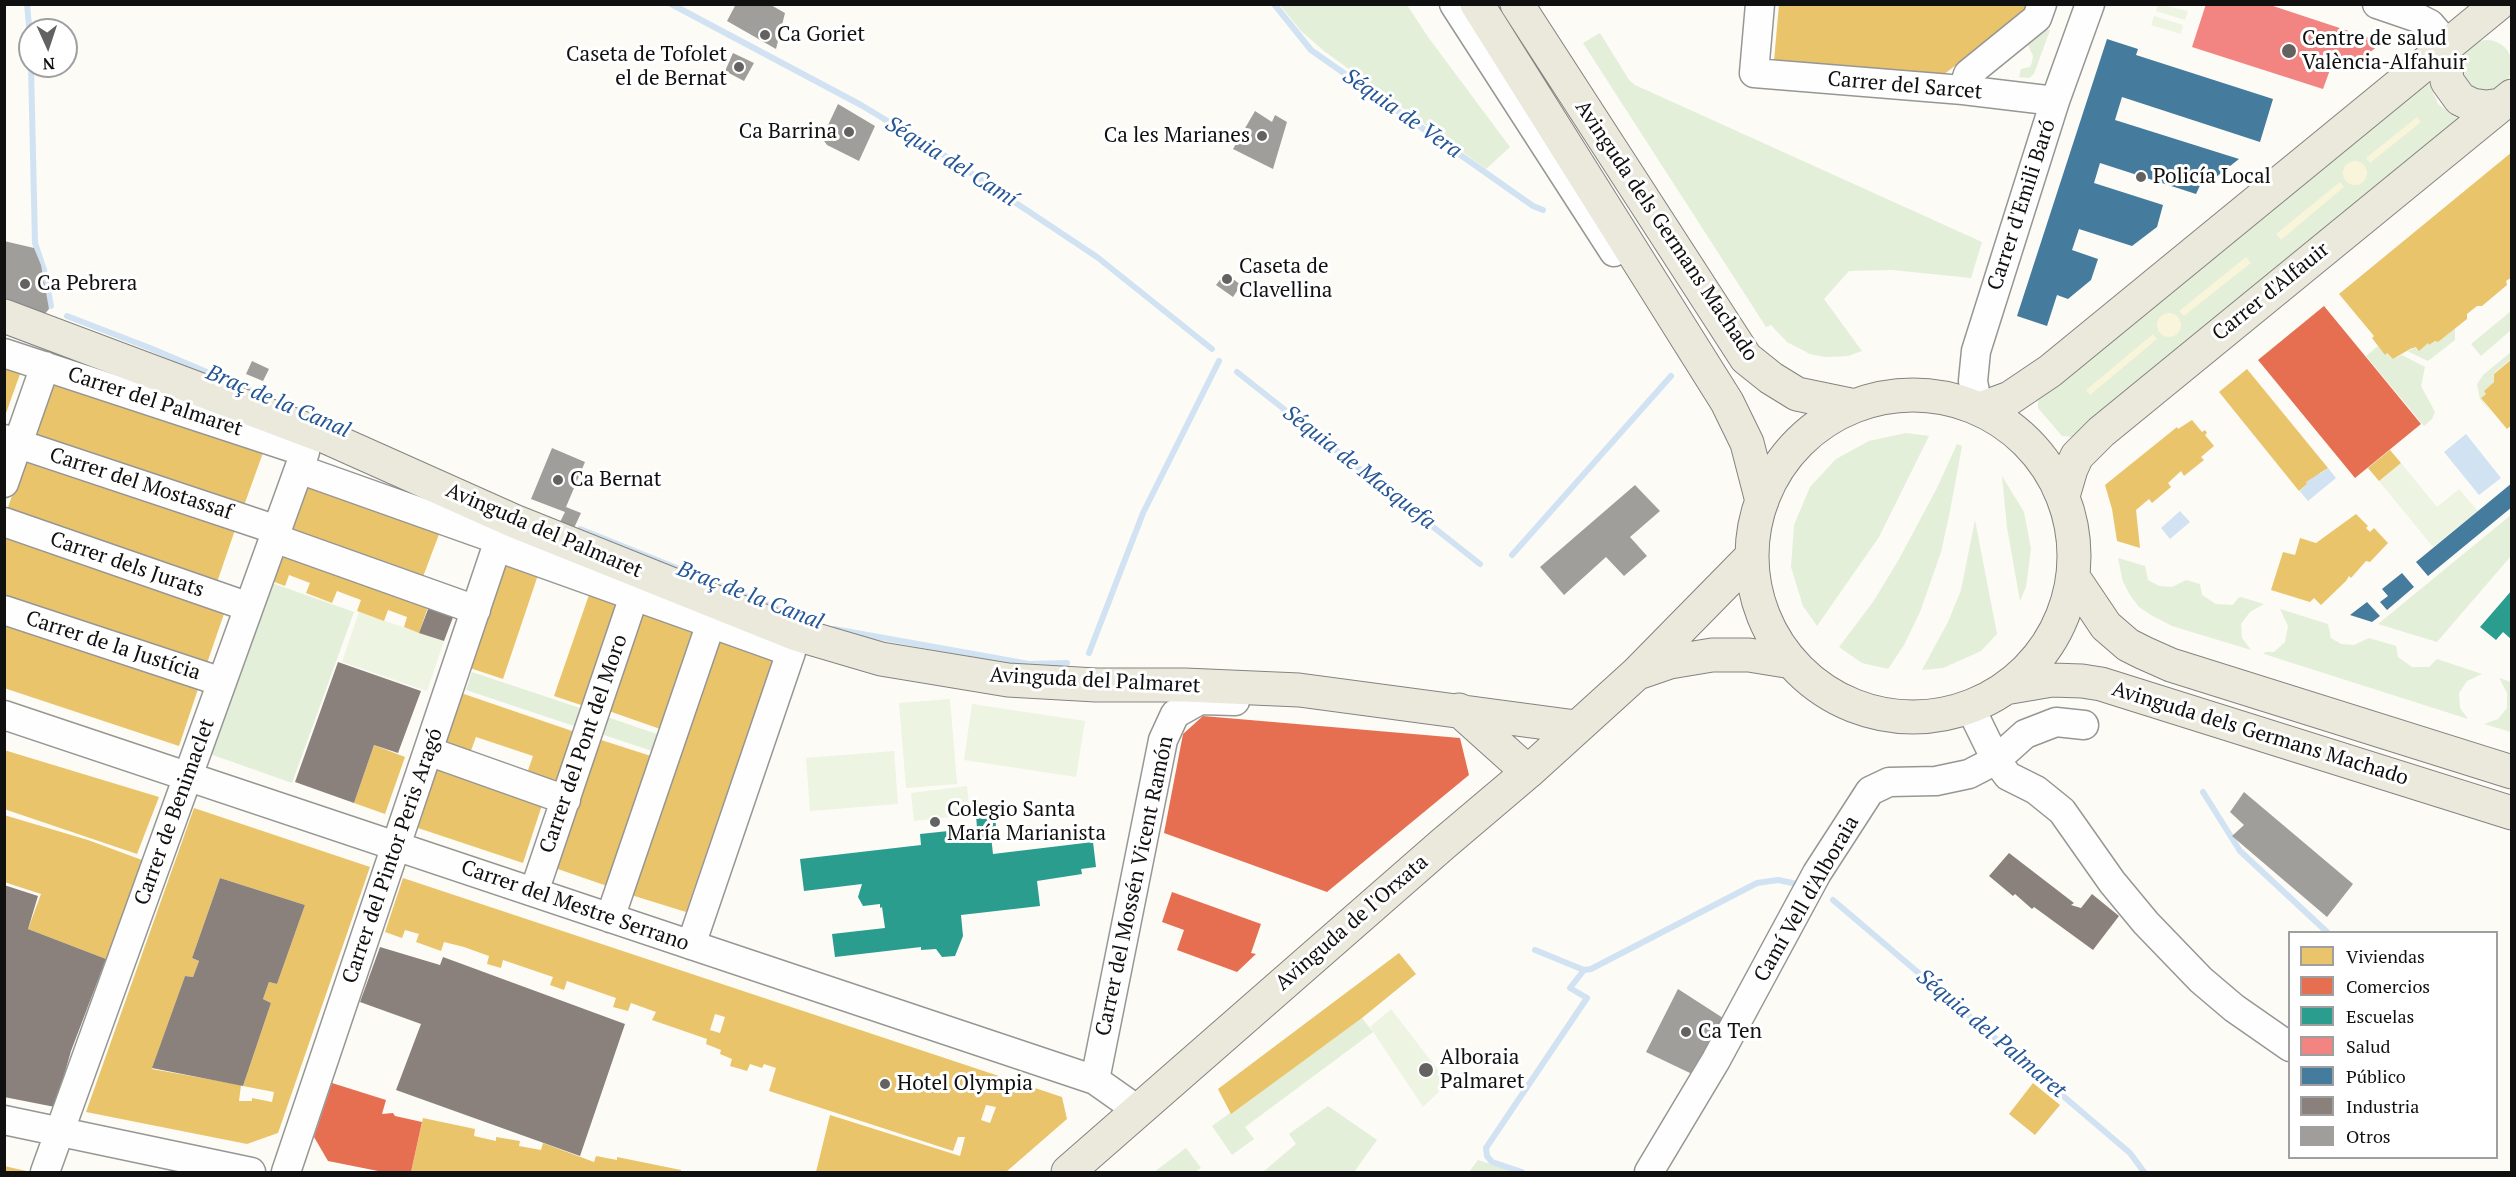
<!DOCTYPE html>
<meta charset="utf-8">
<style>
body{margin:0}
#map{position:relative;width:2516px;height:1177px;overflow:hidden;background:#fcfbf6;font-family:"PT Serif",serif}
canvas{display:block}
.frame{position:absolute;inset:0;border:6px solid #101010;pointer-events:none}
.legend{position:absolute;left:2288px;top:931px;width:210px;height:228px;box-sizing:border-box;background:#fff;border:2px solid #9f9f9f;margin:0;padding:8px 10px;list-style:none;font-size:18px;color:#101010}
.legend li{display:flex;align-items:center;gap:12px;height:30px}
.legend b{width:30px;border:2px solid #9f9f9f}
.north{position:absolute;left:18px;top:18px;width:60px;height:60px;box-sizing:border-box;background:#fff;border:2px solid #9f9f9f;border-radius:50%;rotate:177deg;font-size:16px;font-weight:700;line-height:24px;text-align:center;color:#101010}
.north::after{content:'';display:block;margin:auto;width:21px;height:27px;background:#636260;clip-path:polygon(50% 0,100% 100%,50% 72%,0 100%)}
</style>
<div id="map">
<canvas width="2516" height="1177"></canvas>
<div class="frame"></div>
<ul class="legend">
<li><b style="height:16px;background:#e9c46a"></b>Viviendas</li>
<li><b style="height:16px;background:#e76f51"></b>Comercios</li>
<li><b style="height:16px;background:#2a9d8f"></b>Escuelas</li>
<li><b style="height:16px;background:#f28482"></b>Salud</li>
<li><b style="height:16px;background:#457b9d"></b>Público</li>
<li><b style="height:16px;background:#8a817c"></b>Industria</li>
<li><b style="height:16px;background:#a09e9b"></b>Otros</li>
</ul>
<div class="north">N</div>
</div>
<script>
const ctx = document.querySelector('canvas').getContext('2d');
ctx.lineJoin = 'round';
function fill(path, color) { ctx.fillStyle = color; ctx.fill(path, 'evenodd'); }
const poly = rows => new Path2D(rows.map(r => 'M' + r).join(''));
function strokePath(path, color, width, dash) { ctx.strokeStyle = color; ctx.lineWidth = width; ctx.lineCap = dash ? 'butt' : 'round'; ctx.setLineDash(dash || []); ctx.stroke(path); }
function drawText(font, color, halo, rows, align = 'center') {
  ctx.font = font + ' "PT Serif",serif'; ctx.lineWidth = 6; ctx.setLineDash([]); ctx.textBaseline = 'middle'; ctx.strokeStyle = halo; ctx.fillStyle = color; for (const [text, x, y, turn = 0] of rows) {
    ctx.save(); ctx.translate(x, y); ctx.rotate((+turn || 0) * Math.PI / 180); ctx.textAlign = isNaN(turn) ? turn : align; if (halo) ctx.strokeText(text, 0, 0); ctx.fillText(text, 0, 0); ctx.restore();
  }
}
const green = poly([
 [1280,5,1407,5,1428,37,1510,147,1486,169,1324,51,1301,31],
 [2047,29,2050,30,2034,74,2029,78,2019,77,2021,69,2030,67,2032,62,2033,56,2028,45],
 [1600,33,1629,80,1635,85,1982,242,1971,278,1892,270,1849,271,1824,299,1862,351,1848,356,1825,357,1810,354,1787,342,1771,325,1766,327,1583,43],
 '2462 65a25 25 0 1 1 50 0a25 25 0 1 1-50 0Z',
 [2428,81,2438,104,2459,120,2073,437,2062,436,2038,408,2038,400],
 [2511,311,2511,330,2481,356,2471,344],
 [2455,328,2455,340,2428,361,2407,351,2428,343,2429,345,2435,341,2438,342],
 [2378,346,2393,359,2402,355,2425,367,2421,386,2435,412,2432,419,2424,426,2366,356],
 [2511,352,2511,359,2494,373,2494,382,2484,391,2486,394,2481,398,2492,414,2480,399,2477,384,2483,375],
 [1906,433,1929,436,1879,537,1817,626,1803,606,1791,567,1794,525,1810,487,1836,459,1869,441],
 [1957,444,1962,446,1950,511,1941,552,1920,612,1904,645,1888,669,1862,663,1839,647,1873,602,1898,561,1937,488],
 [2002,476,2024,512,2031,549,2026,587,2020,601,2007,527],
 [2511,515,2511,556,2437,642,2378,624],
 [1975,520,1997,634,1981,651,1943,668,1922,670,1948,622,1961,590],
 [2118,558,2145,566,2148,580,2159,586,2172,587,2186,580,2200,584,2202,595,2216,604,2233,605,2238,598,2241,597,2264,604,2250,612,2241,624,2242,638,2251,650,2172,626,2151,615,2139,607,2130,595,2123,582],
 [272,583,354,612,292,783,210,754],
 [2280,609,2328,624,2331,638,2341,644,2354,645,2369,638,2396,646,2398,657,2412,667,2429,667,2437,659,2482,674,2467,681,2459,693,2460,708,2468,719,2264,654,2265,652,2274,652,2285,642,2288,626],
 [472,672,583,709,577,727,466,690],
 [2499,678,2511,682,2511,732,2484,724,2498,719,2507,708,2507,693],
 [604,716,660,735,655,752,598,733],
 [1362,1018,1373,1032,1245,1127,1254,1139,1232,1155,1212,1126],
 [1328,1106,1377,1140,1354,1172,1263,1172,1296,1144,1289,1134],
 [1186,1148,1201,1168,1195,1172,1154,1172],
 [1478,1160,1515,1172,1469,1172]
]);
const sand = poly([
 [2417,117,2421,122,2370,163,2366,158],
 '2343 173a12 12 0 1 1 24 0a12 12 0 1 1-24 0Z',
 [2340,182,2344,187,2281,240,2276,234],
 [2246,257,2251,263,2184,316,2179,311],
 '2157 325a12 12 0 1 1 24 0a12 12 0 1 1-24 0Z',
 [2153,334,2157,339,2090,395,2086,390]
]);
const pitch = poly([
 [2158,4,2188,11,2185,20,2156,11],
 [2154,16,2183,25,2181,34,2151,25],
 [2401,463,2437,507,2459,489,2478,511,2433,547,2379,481],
 [359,612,444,641,427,691,342,662],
 [950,699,957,784,906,788,899,703],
 [972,704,1085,721,1076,777,964,760],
 [894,751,898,804,810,811,806,758],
 [967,786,970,815,914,821,911,793],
 [1391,1009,1448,1083,1423,1107,1370,1027]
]);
const water = poly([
 [2466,434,2501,478,2479,495,2444,452],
 [2328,468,2336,478,2308,501,2298,489,2300,491,2307,484,2306,482,2318,472,2320,474],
 [2180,511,2190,522,2170,539,2161,528]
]);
const homes = poly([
 [1779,4,2029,4,2029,12,1957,68,1956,65,1943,75,1774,61],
 [2512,152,2512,277,2506,281,2507,285,2482,306,2477,306,2467,314,2467,319,2438,342,2435,341,2429,345,2428,343,2419,351,2416,347,2410,349,2393,359,2387,353,2385,355,2372,338,2374,336,2339,294],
 [2512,359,2512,425,2507,429,2481,398,2486,394,2484,391,2494,382,2494,374],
 [4,368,20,374,5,416,4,416],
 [2247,369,2328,468,2306,482,2307,484,2299,491,2219,392],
 [52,378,264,450,242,511,31,439],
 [2192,420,2202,432,2205,430,2207,433,2205,435,2214,446,2201,457,2204,460,2184,476,2181,471,2168,483,2171,487,2152,503,2149,499,2136,510,2140,548,2117,541,2112,509,2105,485,2177,427,2178,429],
 [2390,450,2401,463,2379,481,2368,468],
 [26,455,236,527,215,588,5,516],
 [305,481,441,529,421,582,285,533],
 [2356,514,2368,526,2366,528,2370,532,2374,528,2388,543,2370,562,2366,561,2351,578,2349,576,2346,581,2321,605,2314,598,2310,602,2271,590,2283,552,2295,555,2300,538,2316,543],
 [4,533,226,608,205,669,4,601],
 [280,550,429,604,419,633,404,627,407,617,388,610,384,621,357,611,361,600,337,591,332,603,306,593,310,583,289,575,285,586,269,580],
 [506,561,539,572,503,679,470,668],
 [591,589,623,600,587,707,554,696],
 [642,610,694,629,663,730,606,710],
 [4,621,199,686,179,746,4,688],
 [714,636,774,657,686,912,628,894],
 [461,693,575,732,556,789,525,779,533,756,476,737,469,756,443,747],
 [595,738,654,757,610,887,552,867],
 [374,745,405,757,385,814,354,803],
 [4,750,159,797,137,854,4,809],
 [438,767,543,802,523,863,418,828],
 [194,808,370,867,278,1133,247,1144,86,1112],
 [220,878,305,905,277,984,269,982,263,999,271,1003,243,1086,274,1092,272,1102,252,1098,252,1101,239,1101,241,1085,152,1069,185,976,193,977,199,961,192,958],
 [4,815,88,840,142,860,106,959,28,929,41,894,4,882],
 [403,878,1062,1097,1067,1119,1006,1172,816,1172,830,1115,960,1156,965,1137,958,1137,953,1151,769,1091,776,1068,764,1064,762,1068,750,1064,747,1071,730,1066,732,1059,720,1054,721,1050,706,1044,707,1039,652,1020,656,1012,631,1003,628,1011,613,1007,616,998,567,981,564,990,550,985,553,977,503,960,501,968,487,964,489,956,464,947,444,942,441,951,416,942,419,934,405,930,402,938,385,932],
 [715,1014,725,1017,720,1033,710,1030],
 [986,1105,996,1107,990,1123,981,1120],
 [1399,953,1416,974,1362,1018,1231,1114,1218,1089],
 [2033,1083,2060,1105,2035,1135,2009,1114],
 [423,1118,475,1129,474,1136,496,1141,496,1137,520,1141,519,1146,541,1150,543,1143,594,1162,596,1156,617,1160,617,1157,681,1170,681,1172,411,1172],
 [4,1166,31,1172,4,1172]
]);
const shops = poly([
 [2324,306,2421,424,2355,478,2258,360],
 [1203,716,1460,738,1469,775,1327,892,1164,833,1183,734],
 [1172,892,1261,924,1251,953,1256,954,1237,972,1177,950,1184,930,1162,922],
 [332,1083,386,1100,382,1114,393,1113,395,1116,422,1122,411,1172,383,1172,328,1161,314,1137]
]);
const schools = poly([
 [2512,590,2512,640,2503,632,2496,640,2480,627],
 [995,813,996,827,990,827,993,854,1093,842,1096,867,1081,869,1082,874,1037,881,1040,906,961,915,963,936,955,956,942,957,936,949,921,950,921,947,835,957,832,934,885,928,882,907,880,908,880,904,863,906,858,897,862,884,804,891,800,859,921,845,920,834,977,828,976,815]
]);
const health = poly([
 [2206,4,2267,4,2379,41,2379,45,2357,63,2335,56,2323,89,2192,47]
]);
const public = poly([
 [2107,39,2138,49,2136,55,2273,99,2260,142,2122,97,2115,120,2239,159,2211,181,2203,179,2196,194,2100,163,2094,183,2163,205,2157,227,2132,246,2079,229,2072,250,2098,259,2091,280,2068,299,2057,295,2047,326,2017,316],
 [2512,483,2512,507,2428,576,2416,562],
 [2402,573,2414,587,2387,610,2380,602,2388,596,2382,589],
 [2367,602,2380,616,2372,622,2350,615]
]);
const industry = poly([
 [430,604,455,612,444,641,419,633],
 [338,662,421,691,398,753,374,745,354,803,295,782],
 [2009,853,2074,903,2071,905,2081,908,2092,894,2119,916,2093,950,2034,907,2032,909,2015,894,2013,896,1989,876],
 [220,878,305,905,277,984,269,982,263,999,271,1003,243,1086,152,1068,185,976,193,977,199,961,192,958],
 [4,885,38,896,28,929,106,959,71,1051,55,1107,4,1097,4,1028,38,1039,4,1028],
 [380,947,440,965,443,957,625,1024,580,1156,396,1090,421,1024,360,1002]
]);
const stream = poly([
 [27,4,30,37],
 [671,4,861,105,947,157,1097,257,1212,349],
 [1274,4,1311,50,1533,206,1543,210],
 [31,66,35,243,44,270,51,306],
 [67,316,150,348,261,395],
 [1237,372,1480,564],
 [580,529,813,623],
 [1512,555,1671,376],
 [834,629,1029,664,1067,663],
 [1089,653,1143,513,1219,361],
 [2203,792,2240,851,2327,932],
 [1833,900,2130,1153,2144,1172],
 [1535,950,1584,970,1591,969,1757,883,1778,880,1797,884],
 [1522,1172,1492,1162,1487,1156,1486,1148,1587,998,1570,988,1584,970]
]);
const building = poly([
 [736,4,769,4,785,13,776,49,727,21],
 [733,53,754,63,744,81,725,71],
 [838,104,875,126,859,161,827,145,822,138],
 [1255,111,1272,122,1275,115,1287,122,1273,169,1233,149],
 [4,241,34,248,41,265,49,309,43,316,4,302],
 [1225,273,1241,285,1233,297,1216,285],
 [252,361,269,369,263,381,246,374],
 [552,448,585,462,566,507,581,513,574,528,560,522,565,512,531,499],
 [1635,485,1660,511,1630,537,1647,556,1624,576,1606,557,1564,595,1540,567],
 [2244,792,2353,884,2327,917,2232,836,2244,825,2230,812],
 [1678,989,1723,1018,1710,1046,1692,1074,1646,1052]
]);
const minor = poly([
 [1454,4,1614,252],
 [1760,4,1754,73,1963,90,2055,101],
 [2377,4,2418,18,2430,24,2442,38,2444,48],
 [1963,90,1968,74,2037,18,2042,4],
 [4,353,305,452,45,1172],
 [1978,408,1973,381,1976,351,2055,101,2090,4],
 [4,439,277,530],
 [4,483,45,366],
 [4,522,249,607],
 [274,538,476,610],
 [497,547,791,652,691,945],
 [4,610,222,682],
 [1970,707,1996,760,2008,776,2036,790,2062,811,2112,882,2146,923,2201,980,2234,1008,2290,1047],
 [4,715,1095,1080,1139,1111],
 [428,751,566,800],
 [534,892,634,596],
 [610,918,711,623],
 [1095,1080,1163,740,1175,714,1200,700,1235,701],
 [4,1120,251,1172],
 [286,1172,499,540,299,469],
 [1649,1172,1716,1060,1817,873,1870,791,1889,782,1936,781,1969,774,1996,760,2025,734,2056,722,2084,725]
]);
const major = poly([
 [1477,4,1727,402,1747,443,1762,501],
 [1517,4,1746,358,1771,378,1797,394,1855,406],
 [2444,48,2447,81,2460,99,2472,105,2486,107,2501,105],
 [4,316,326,437,514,521,796,634,881,659,1008,680,1096,685,1185,685,1299,690,1576,727],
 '1752 556a161 161 0 1 1 322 0a161 161 0 1 1-322 0Z',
 [1980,409,2010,398,2050,371,2498,4],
 [2063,496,2071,469,2077,456,2101,432,2512,96],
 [2073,577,2106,626,2128,645,2144,653,2171,665,2512,772],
 [1638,673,1670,662,1712,655,1749,655,1792,662],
 [2005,688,2052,680,2082,681,2101,684,2512,813],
 [1459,710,1528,772],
 [1068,1172,1443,844,1528,772,1636,674,1752,556]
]);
const markers = [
 [765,35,6,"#636260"],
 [2289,51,8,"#636260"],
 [739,67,6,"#636260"],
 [849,132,6,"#636260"],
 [1262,136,6,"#636260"],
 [2141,177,6,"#636260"],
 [1227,279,6,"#636260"],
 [25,284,6,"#636260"],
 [558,480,6,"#636260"],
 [935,822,6,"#636260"],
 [1686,1032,6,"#636260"],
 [1426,1070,8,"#636260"],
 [885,1084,6,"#636260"]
];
const poiNames = [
 ["Ca Goriet",777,35],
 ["Centre de salud",2302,39],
 ["València-Alfahuir",2302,63],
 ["Caseta de Tofolet",727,55,"right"],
 ["el de Bernat",727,79,"right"],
 ["Ca Barrina",837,132,"right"],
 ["Ca les Marianes",1250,136,"right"],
 ["Policía Local",2153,177],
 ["Caseta de",1239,267],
 ["Clavellina",1239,291],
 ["Ca Pebrera",37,284],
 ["Ca Bernat",570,480],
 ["Colegio Santa",947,810],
 ["María Marianista",947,834],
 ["Ca Ten",1698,1032],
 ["Alboraia",1440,1058],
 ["Palmaret",1440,1082],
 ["Hotel Olympia",897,1084]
];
const streetNames = [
 ["Carrer del Sarcet",1905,86,5],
 ["Carrer d'Emili Baró",2022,205,-72],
 ["Avinguda dels Germans Machado",1666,231,56],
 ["Carrer d'Alfauir",2271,292,-39],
 ["Carrer del Palmaret",155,402,18],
 ["Carrer del Mostassaf",141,484,18],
 ["Avinguda del Palmaret",544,531,23],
 ["Carrer dels Jurats",127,565,19],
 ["Carrer de la Justícia",113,646,18],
 ["Avinguda del Palmaret",1095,681,3],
 ["Avinguda dels Germans Machado",2260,734,17],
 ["Carrer del Pont del Moro",584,744,-71],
 ["Carrer de Benimaclet",175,812,-70],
 ["Carrer del Pintor Peris Aragó",393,856,-71],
 ["Carrer del Mossén Vicent Ramón",1135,886,-78],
 ["Camí Vell d'Alboraia",1807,899,-60],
 ["Carrer del Mestre Serrano",575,906,19],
 ["Avinguda de l'Orxata",1352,923,-41]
];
const waterNames = [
 ["Séquia de Vera",1402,114,35],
 ["Séquia del Camí",951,162,32],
 ["Braç de la Canal",278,402,23],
 ["Séquia de Masquefa",1359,468,38],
 ["Braç de la Canal",750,596,21],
 ["Séquia del Palmaret",1991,1034,40]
];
fill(green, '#e3efd8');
fill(sand, '#f8f5db');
fill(pitch, '#edf4e2');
fill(water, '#d1e2f2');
fill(homes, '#e9c46a');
fill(shops, '#e76f51');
fill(schools, '#2a9d8f');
fill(health, '#f28482');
fill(public, '#457b9d');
fill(industry, '#8a817c');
strokePath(stream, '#d1e2f2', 6);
fill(building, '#a09e9b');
strokePath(minor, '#969694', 31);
strokePath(major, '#848381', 35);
strokePath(minor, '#fffefe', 28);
strokePath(major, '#ebe9dc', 33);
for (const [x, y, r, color] of markers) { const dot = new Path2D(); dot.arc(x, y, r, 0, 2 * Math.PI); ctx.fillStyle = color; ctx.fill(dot); strokePath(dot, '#fff', 2); }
drawText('21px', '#101010', '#fff', poiNames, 'left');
drawText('21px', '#101010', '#fff', streetNames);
drawText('italic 22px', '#255696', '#fff', waterNames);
</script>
